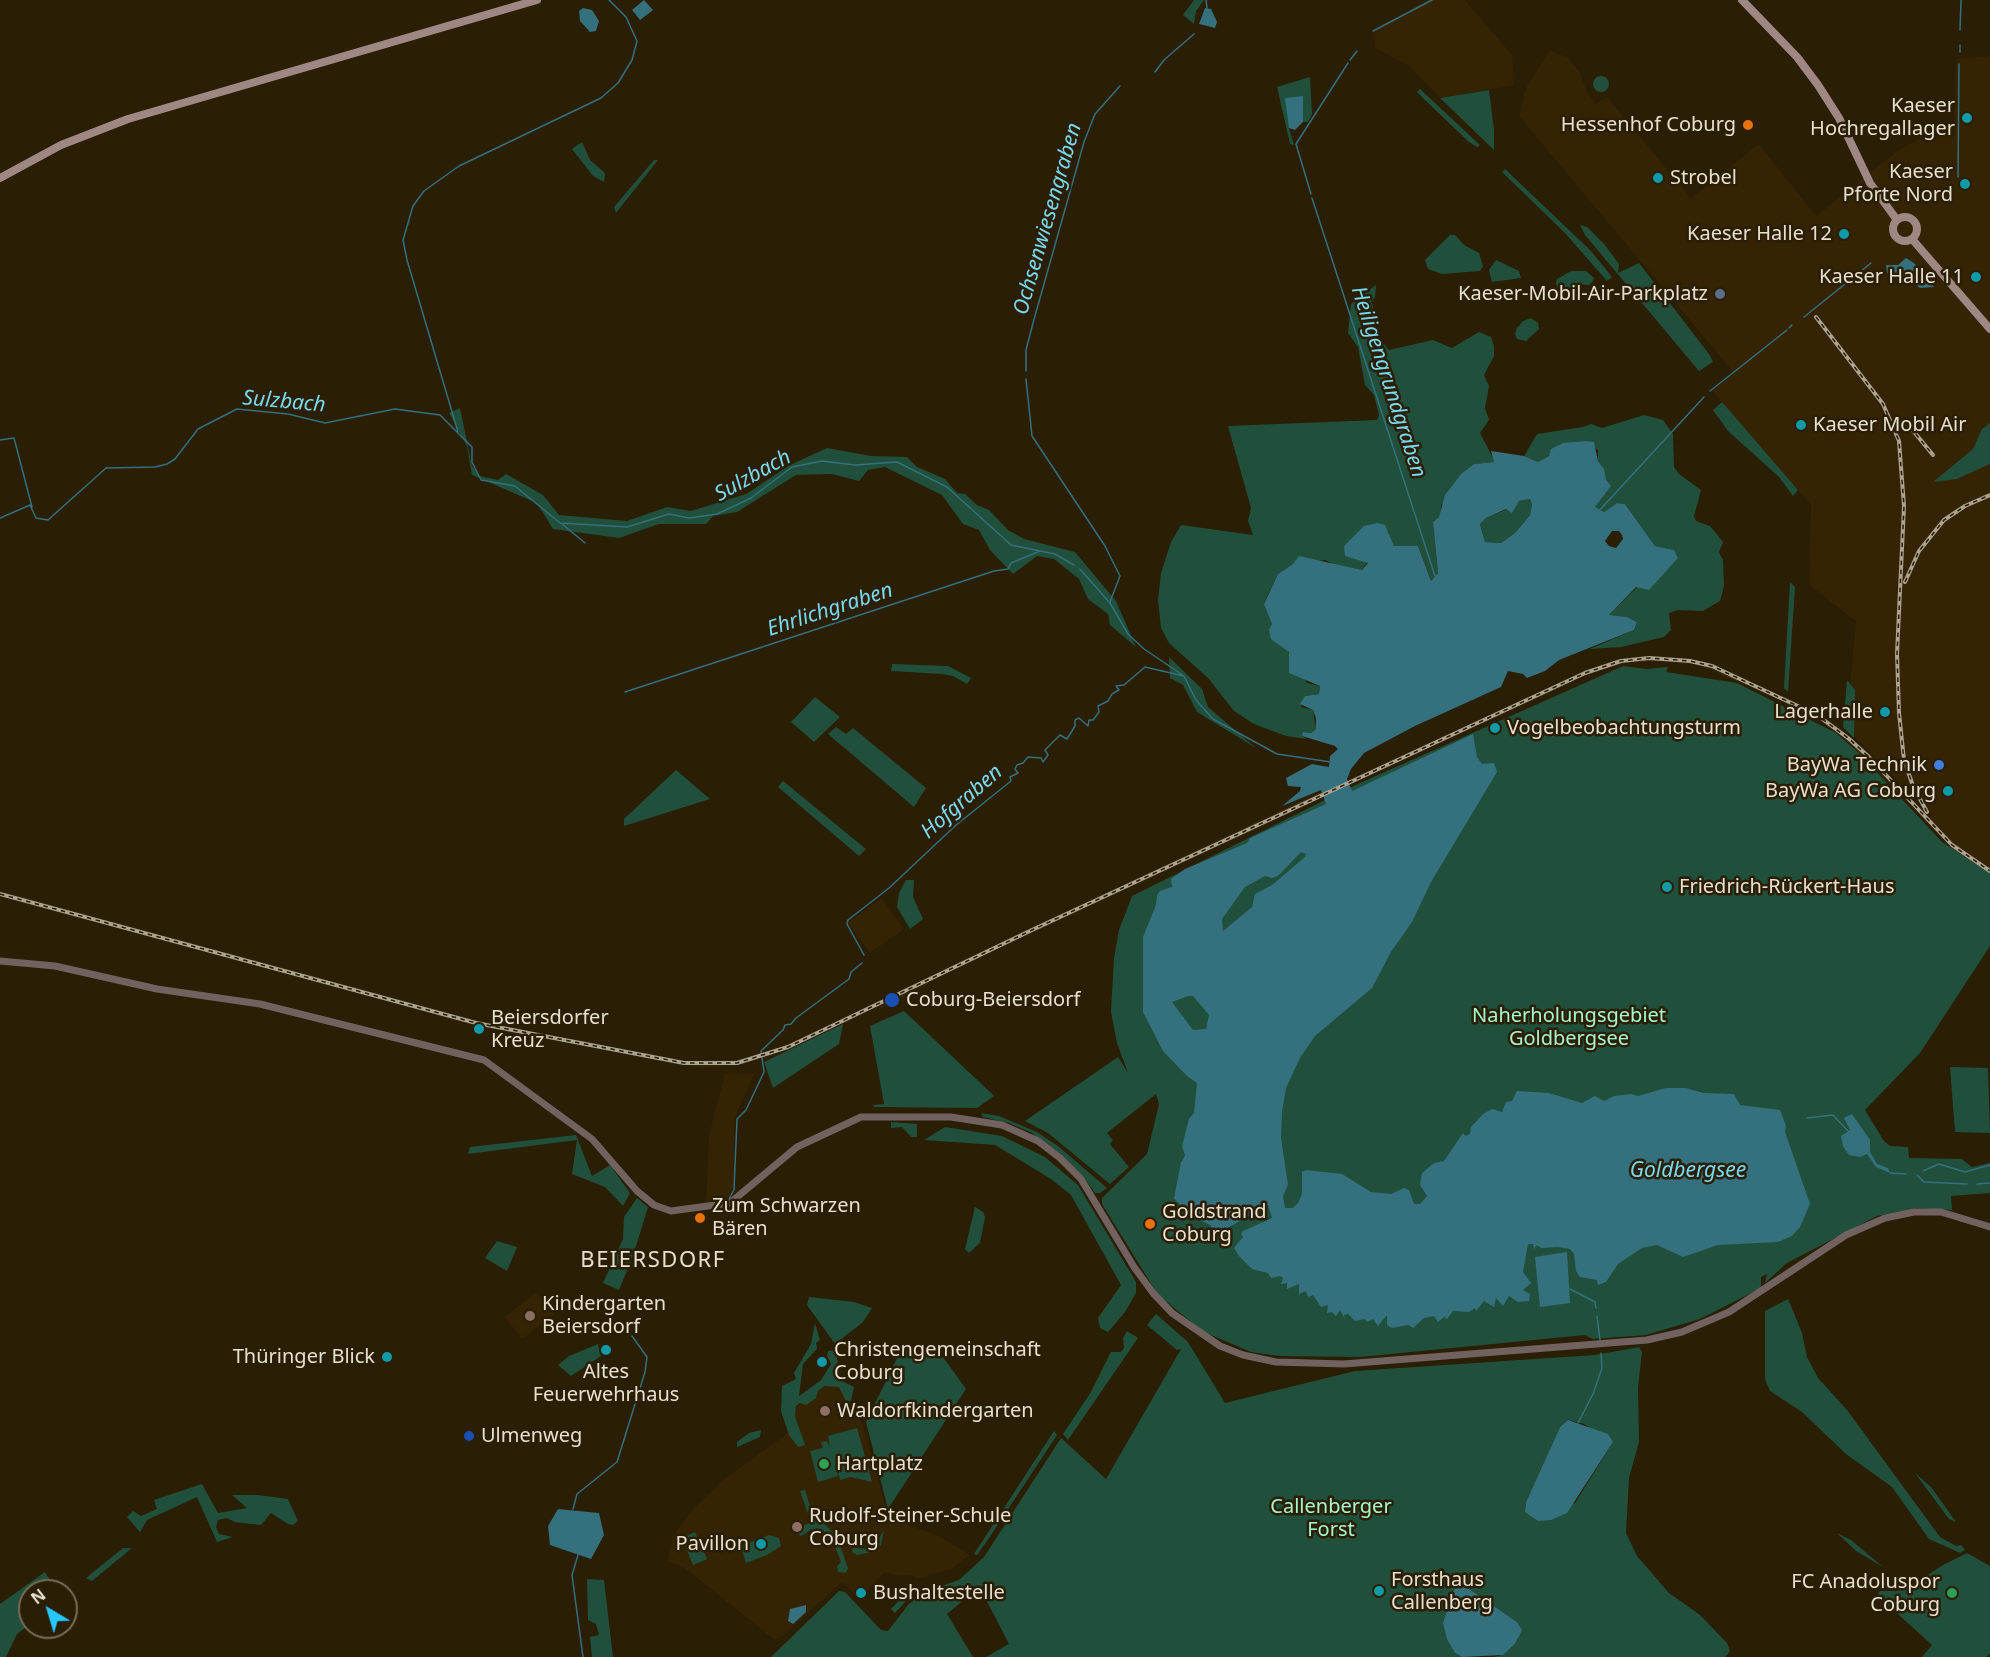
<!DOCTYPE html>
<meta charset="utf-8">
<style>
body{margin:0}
#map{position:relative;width:1990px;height:1657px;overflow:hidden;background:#2a1e05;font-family:"Noto Sans",sans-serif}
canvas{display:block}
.north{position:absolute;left:18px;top:1579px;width:60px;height:60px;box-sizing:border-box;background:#2a1e05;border:2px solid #766b57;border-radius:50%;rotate:322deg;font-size:16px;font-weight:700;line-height:24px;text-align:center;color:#e8dfd1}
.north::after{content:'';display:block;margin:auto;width:21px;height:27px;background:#25c9fe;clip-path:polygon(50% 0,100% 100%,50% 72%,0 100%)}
</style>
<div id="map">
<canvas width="1990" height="1657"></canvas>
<div class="north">N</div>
</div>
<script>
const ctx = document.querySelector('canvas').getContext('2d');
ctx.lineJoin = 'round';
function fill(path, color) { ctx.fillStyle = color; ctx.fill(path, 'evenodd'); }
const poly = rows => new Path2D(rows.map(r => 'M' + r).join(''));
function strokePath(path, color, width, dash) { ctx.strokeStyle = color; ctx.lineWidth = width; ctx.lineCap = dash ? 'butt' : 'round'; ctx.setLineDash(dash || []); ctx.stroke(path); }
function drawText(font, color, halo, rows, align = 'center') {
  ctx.font = font + ' "Noto Sans",sans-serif'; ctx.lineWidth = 5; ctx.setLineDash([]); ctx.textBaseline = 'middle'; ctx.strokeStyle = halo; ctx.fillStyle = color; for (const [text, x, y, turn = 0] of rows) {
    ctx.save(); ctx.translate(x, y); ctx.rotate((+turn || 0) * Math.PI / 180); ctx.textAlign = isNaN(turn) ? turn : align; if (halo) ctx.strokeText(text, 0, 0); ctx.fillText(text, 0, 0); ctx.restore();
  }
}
const built = poly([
 [1427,0,1465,0,1512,55,1514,85,1440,98,1408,65,1375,48,1374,31],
 [1550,50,1568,58,1579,71,1588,93,1596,104,1607,97,1691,198,1759,144,1816,216,1896,152,1922,137,1954,136,1956,59,1990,56,1990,873,1979,868,1946,842,1850,744,1823,723,1789,706,1791,699,1836,725,1870,755,1929,818,1932,816,1921,797,1908,792,1846,728,1856,621,1809,585,1811,505,1712,391,1734,373,1519,116,1526,88],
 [1658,656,1700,662,1786,698,1784,701,1701,666,1674,661,1631,662,1589,673,1352,783,1350,779,1589,669,1613,661],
 [1322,791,1324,797,954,969,882,1009,877,1006,851,1019,851,1016,951,966],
 [0,891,478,1021,633,1052,634,1055,474,1024,0,897],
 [882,898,904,929,870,953,848,923],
 [845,1018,844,1022,764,1059,763,1055],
 [637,1052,690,1062,720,1063,757,1058,758,1061,705,1068,636,1057],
 [725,1073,754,1074,734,1120,734,1181,730,1198,706,1203,709,1135],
 [535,1293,548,1302,544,1306,555,1314,522,1339,505,1317],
 [836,1377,863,1425,889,1518,939,1536,970,1555,951,1569,917,1579,912,1575,900,1576,884,1572,860,1599,842,1582,785,1634,775,1640,685,1568,667,1561,673,1536,692,1510,723,1480,799,1425,795,1416,796,1407]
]);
const green = poly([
 [1194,0,1204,0,1196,11,1194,24,1183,15],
 '1593 84a8 8 0 1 1 16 0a8 8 0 1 1-16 0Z',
 [1310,77,1312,114,1308,122,1303,122,1303,96,1289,128,1294,145,1290,144,1277,87],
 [1420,89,1480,145,1477,147,1469,142,1424,99,1417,92],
 [1489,90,1494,130,1494,150,1440,98],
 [582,142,590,160,605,173,604,182,593,176,572,149],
 [654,160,658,160,616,213,614,207],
 [1505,169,1591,251,1612,277,1607,281,1564,232,1502,172],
 [1580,225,1587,227,1604,244,1619,264,1618,273,1639,263,1709,354,1713,362,1699,371,1585,235],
 [1450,235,1455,235,1464,245,1479,253,1483,266,1480,271,1442,274,1428,269,1425,260],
 [1496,260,1519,271,1521,278,1492,282,1489,270],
 [1571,271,1586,271,1594,278,1593,281,1589,285,1578,284,1561,292,1556,284,1557,279],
 [1376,285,1375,297,1371,302,1373,306,1368,330,1373,339,1382,342,1389,350,1433,340,1452,348,1479,332,1491,337,1494,346,1494,356,1484,375,1489,386,1485,408,1489,420,1480,433,1495,462,1474,464,1462,473,1441,506,1440,517,1433,522,1438,573,1431,581,1418,546,1394,546,1390,542,1388,531,1362,570,1338,566,1325,560,1293,564,1278,574,1264,603,1272,624,1307,683,1320,686,1319,694,1305,696,1301,707,1313,710,1316,729,1311,733,1304,732,1302,736,1307,739,1286,736,1254,724,1234,711,1208,678,1169,643,1161,628,1158,600,1161,573,1171,542,1181,525,1253,535,1248,521,1251,508,1228,426,1377,420,1379,415,1374,395,1365,385,1358,347,1348,333,1351,304],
 [1531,318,1538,323,1539,329,1526,341,1517,339,1515,334,1517,328,1523,321],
 [1722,402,1798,490,1793,496,1779,477,1728,431,1713,410],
 [460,408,472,466,480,476,498,480,506,474,543,495,559,515,627,521,667,507,691,511,746,494,790,465,827,448,871,456,907,457,917,467,945,479,957,493,965,494,977,505,989,510,1008,530,1024,539,1075,552,1116,601,1136,647,1110,625,1108,614,1088,599,1079,579,1054,559,1037,556,1013,574,990,550,979,530,963,524,942,495,885,467,868,470,859,481,832,474,796,475,737,512,713,516,706,524,659,524,619,538,553,529,537,503,472,475,467,446,449,413],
 [1644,415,1663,420,1673,434,1674,467,1679,474,1701,490,1694,516,1696,521,1710,526,1723,542,1719,552,1723,560,1724,586,1720,601,1703,611,1678,610,1669,613,1671,630,1664,637,1621,647,1590,649,1634,630,1637,622,1627,617,1608,616,1637,587,1668,569,1678,557,1673,550,1655,546,1625,504,1617,503,1604,512,1594,507,1604,495,1604,469,1598,461,1598,450,1585,441,1574,442,1538,462,1524,456,1537,434,1583,427,1591,424,1602,428],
 [1990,423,1990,464,1957,479,1933,482,1973,449,1982,429],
 [1530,499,1532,504,1530,515,1515,533,1501,543,1485,542,1480,524,1486,518,1515,506,1519,501],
 [1790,582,1795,587,1788,692,1784,688],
 [1169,657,1202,689,1208,707,1256,748,1197,712,1183,685,1170,678],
 [892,664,948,666,971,678,967,684,953,676,942,674,891,671],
 [1623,666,1646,669,1668,667,1666,672,1737,683,1836,733,1859,753,1942,842,1990,873,1990,946,1920,1053,1865,1110,1884,1141,1890,1146,1908,1147,1909,1158,1962,1159,1972,1167,1990,1163,1990,1193,1951,1196,1952,1210,1916,1208,1877,1216,1787,1263,1765,1283,1767,1274,1761,1277,1761,1288,1700,1319,1646,1335,1593,1339,1585,1335,1360,1357,1279,1356,1251,1352,1204,1332,1158,1295,1102,1204,1102,1198,1147,1154,1159,1104,1156,1094,1107,1133,1113,1140,1110,1144,1129,1167,1110,1184,1048,1133,1025,1121,1118,1057,1128,1073,1117,1043,1111,1012,1114,958,1119,930,1132,896,1351,787],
 [1847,680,1855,690,1854,738,1843,727],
 [815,697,840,717,814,742,791,722],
 [836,727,846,734,853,728,926,788,914,807,828,734],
 [676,770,710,799,624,826,624,819],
 [783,781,866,849,859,856,778,787],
 [906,880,914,880,913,897,923,919,910,929,897,907,899,893],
 [904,1011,990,1092,994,1096,977,1108,874,1107,873,1105,884,1104,870,1026],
 [843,1024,839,1044,773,1088,764,1062],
 [1950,1067,1988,1068,1990,1133,1955,1132],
 [981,1113,999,1116,1037,1132,1058,1146,1107,1188,1100,1193,1095,1193,1083,1176,1032,1133,1009,1123,983,1117],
 [891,1122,917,1124,917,1137,911,1137,902,1127,891,1128],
 [945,1127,1002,1136,1045,1157,1078,1185,1136,1282,1136,1293,1125,1312,1108,1332,1100,1328,1098,1318,1121,1285,1071,1195,1051,1179,995,1145,924,1140],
 [576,1135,592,1176,610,1165,630,1193,623,1206,605,1187,572,1174,577,1140,468,1154,470,1147],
 [637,1198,648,1207,633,1256,619,1290,603,1283,623,1239,624,1217],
 [975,1207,983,1212,985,1217,980,1243,969,1253,965,1249],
 [497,1241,517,1247,507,1271,485,1258],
 [809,1297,854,1302,872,1308,863,1322,835,1344,807,1305],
 [1788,1299,1802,1333,1807,1357,1818,1378,1847,1410,1940,1537,1956,1546,1961,1545,1965,1550,1960,1553,1929,1539,1892,1487,1846,1454,1802,1412,1770,1391,1765,1379,1765,1311],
 [1156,1314,1188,1342,1225,1403,1355,1371,1595,1355,1639,1347,1642,1352,1638,1387,1639,1442,1629,1478,1626,1533,1637,1556,1669,1593,1700,1615,1727,1643,1730,1650,1728,1654,1725,1657,1493,1657,1503,1655,1515,1644,1521,1630,1517,1622,1469,1589,1456,1584,1455,1653,1462,1657,986,1657,1009,1644,981,1590,966,1598,947,1614,973,1657,771,1657,839,1591,845,1592,881,1630,888,1631,908,1605,924,1592,959,1580,984,1557,1061,1438,1106,1479,1181,1349,1177,1350,1147,1325],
 [1568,1420,1584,1424,1613,1442,1575,1503,1525,1512,1526,1502,1560,1427],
 [815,1323,820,1340,816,1343,817,1349,803,1364,799,1396,821,1380,831,1364,827,1356,828,1351,835,1350,842,1381,854,1387,851,1401,846,1401,839,1387,824,1386,818,1391,816,1398,806,1405,800,1403,796,1406,795,1416,805,1445,798,1447,789,1435,781,1411,782,1386,796,1379,794,1373,811,1344],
 [1127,1331,1138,1338,1068,1440,1063,1434,1091,1392,1111,1352,1121,1352,1124,1348,1123,1338],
 [598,1344,601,1356,571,1376,558,1365,569,1356],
 [902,1348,943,1357,966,1389,888,1509,866,1422],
 [857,1428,872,1482,851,1477,840,1480,834,1458,838,1476,818,1482,810,1451,823,1448,821,1442,827,1441,830,1447,828,1436],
 [761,1430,760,1437,737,1447,737,1442,749,1433],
 [1054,1431,1057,1435,989,1538,977,1555,974,1554],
 [1915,1473,1931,1487,1956,1522,1949,1519],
 [202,1484,218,1513,247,1508,232,1495,258,1495,288,1499,298,1521,293,1525,288,1524,271,1513,261,1525,235,1522,227,1518,218,1520,216,1527,219,1534,233,1537,217,1542,197,1497,147,1520,140,1532,127,1517,133,1511,141,1516,157,1509,154,1500],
 [805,1490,811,1510,837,1537,848,1568,846,1573,838,1572,837,1566,841,1562,832,1538,828,1539,823,1530,814,1534,812,1529,801,1536,797,1533,799,1528,811,1522,800,1491],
 [884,1530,881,1545,875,1551,857,1555,852,1552,853,1548,868,1549,874,1546],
 [695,1532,707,1559,693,1565,682,1538],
 [1837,1533,1851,1540,1883,1567,1856,1551],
 [769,1535,779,1538,781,1546,767,1555,746,1563,741,1546],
 [123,1548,132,1548,92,1581,86,1578],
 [1967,1553,1990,1566,1990,1654,1986,1657,1922,1657,1932,1645,1877,1595,1880,1591,1897,1591,1911,1586,1943,1565],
 [45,1572,57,1591,30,1591,30,1624,17,1634,6,1657,0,1657,0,1604],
 [587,1579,604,1580,613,1657,592,1657,590,1637,599,1635,596,1624,588,1620],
 [913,1586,916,1590,895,1613,891,1609]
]);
const water = poly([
 [644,0,653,10,640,20,632,10],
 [583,8,592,10,599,21,596,31,590,32,580,21,579,11],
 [1205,8,1211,9,1217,22,1215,28,1199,24],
 [1303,96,1303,122,1295,130,1289,128,1285,98],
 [1906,258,1914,263,1934,287,1920,288,1906,277,1887,273,1886,265,1898,265],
 [1585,441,1594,442,1598,461,1604,469,1606,480,1611,486,1595,507,1604,512,1617,503,1625,504,1655,546,1674,550,1678,558,1649,590,1636,587,1609,615,1627,617,1637,622,1634,630,1559,660,1545,671,1527,678,1523,674,1508,671,1501,687,1415,726,1364,753,1351,769,1347,779,1352,791,1473,734,1477,757,1482,764,1494,763,1497,772,1431,882,1412,922,1391,952,1372,988,1315,1036,1300,1058,1286,1088,1282,1112,1281,1138,1288,1185,1283,1196,1285,1208,1293,1208,1298,1203,1302,1194,1302,1172,1306,1170,1342,1174,1371,1192,1391,1194,1404,1188,1409,1190,1414,1204,1420,1204,1427,1196,1420,1185,1422,1173,1434,1163,1444,1161,1463,1133,1466,1136,1470,1134,1471,1127,1483,1114,1492,1109,1502,1112,1506,1102,1512,1101,1517,1091,1549,1093,1582,1103,1595,1096,1604,1101,1614,1096,1631,1094,1638,1096,1666,1088,1686,1088,1703,1093,1734,1094,1740,1105,1780,1110,1786,1126,1785,1132,1810,1204,1800,1227,1792,1236,1778,1242,1718,1245,1683,1257,1657,1245,1642,1248,1618,1264,1606,1282,1598,1285,1597,1280,1580,1277,1576,1271,1574,1254,1570,1249,1558,1247,1541,1248,1537,1245,1534,1249,1533,1244,1528,1244,1523,1272,1531,1283,1523,1290,1530,1294,1529,1301,1518,1302,1509,1296,1503,1306,1496,1298,1494,1307,1484,1301,1476,1311,1475,1308,1469,1312,1453,1311,1447,1319,1444,1317,1438,1322,1434,1316,1424,1318,1413,1328,1408,1325,1392,1328,1387,1325,1387,1315,1378,1326,1373,1319,1367,1322,1365,1319,1355,1321,1348,1314,1344,1315,1345,1319,1340,1310,1336,1316,1332,1312,1327,1313,1328,1305,1321,1307,1313,1295,1308,1297,1306,1291,1299,1294,1299,1284,1287,1289,1287,1283,1281,1284,1283,1278,1281,1276,1271,1278,1268,1273,1252,1269,1239,1256,1234,1248,1243,1237,1241,1234,1243,1231,1272,1218,1268,1205,1217,1234,1210,1225,1188,1214,1174,1198,1181,1162,1185,1156,1182,1146,1189,1119,1194,1113,1197,1083,1187,1076,1163,1051,1143,1012,1143,937,1156,905,1157,895,1160,891,1172,887,1171,879,1185,869,1247,843,1250,838,1326,804,1321,790,1282,806,1300,791,1301,787,1288,786,1286,778,1312,764,1329,767,1330,756,1338,749,1335,746,1302,736,1303,732,1311,733,1316,729,1316,718,1313,710,1300,704,1305,696,1319,694,1320,686,1289,673,1289,652,1271,639,1269,630,1272,624,1264,604,1278,574,1293,564,1299,556,1362,570,1368,563,1345,556,1344,546,1364,526,1377,523,1385,525,1394,546,1418,546,1431,581,1438,573,1433,522,1439,517,1445,495,1462,473,1474,464,1494,462,1491,451,1524,456,1538,462,1549,456,1551,449,1563,443],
 [1530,499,1532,504,1530,515,1515,533,1501,543,1485,542,1480,524,1486,518,1506,509,1512,513,1519,501],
 [1612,531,1619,531,1622,535,1623,539,1616,548,1609,546,1605,541],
 [1301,852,1306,854,1305,857,1272,885,1255,894,1252,907,1223,931,1222,919,1245,887,1265,876,1272,878,1278,876],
 [1188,996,1193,996,1209,1015,1206,1029,1193,1030,1172,1002],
 [1852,1114,1870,1140,1870,1152,1877,1164,1888,1168,1890,1173,1876,1167,1867,1154,1860,1157,1849,1155,1843,1146,1841,1136,1850,1130,1844,1118],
 [1567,1252,1570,1303,1540,1307,1535,1257],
 [1568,1420,1608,1434,1613,1442,1567,1513,1551,1520,1538,1521,1525,1512,1526,1502,1560,1427],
 [558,1509,599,1513,604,1535,591,1559,550,1545,548,1526],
 [1456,1584,1469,1589,1517,1622,1522,1630,1515,1644,1503,1655,1462,1657,1455,1653,1447,1639,1443,1623],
 [806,1605,806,1612,793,1624,788,1621,790,1609]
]);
const stream = poly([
 [1206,0,1207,8],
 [1960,30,1961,0],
 [1373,31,1432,0],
 [1960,52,1960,45],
 [1350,60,1357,51],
 [1155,72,1164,60,1194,34],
 [1958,177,1959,64],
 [1311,194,1296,144,1348,63],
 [1312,198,1435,576],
 [1804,317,1871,263],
 [1789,328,1792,325],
 [1026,371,1026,350,1033,323,1084,142,1095,114,1120,86],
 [1026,379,1032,436,1105,546,1120,576,1110,602],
 [1710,391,1787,330],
 [458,432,407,260,403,240,413,206,424,191,459,166,601,98,618,83,632,60,637,41,626,17,609,0],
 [0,440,14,438,32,507],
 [1597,513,1704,397],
 [0,518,30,505,36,518,48,520,106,468,155,467,167,464,175,459,198,429,237,409,288,414,325,423,395,409,440,415,472,447,472,462,481,480,515,486,560,523,627,527,669,514,689,518,717,514,751,498,792,467,822,461,855,465,897,462,947,487,1011,545,1055,554,1074,565],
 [561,523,585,543],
 [1080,569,1110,603,1128,634,1144,649,1184,676,1196,700,1213,719,1277,754,1331,762],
 [625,692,994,571,1008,569,1011,563,1040,551],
 [864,955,847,924,848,920,889,888,955,826,1011,781,1010,777,1018,773,1015,769,1017,765,1023,763,1028,757,1041,758,1043,762,1048,755,1045,750,1060,735,1067,739,1075,726,1075,720,1079,718,1088,726,1089,720,1093,720,1099,712,1098,706,1108,701,1112,694,1119,690,1116,686,1124,685,1145,667,1184,676],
 [1807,1118,1833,1115,1849,1132],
 [1923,1171,1939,1164,1965,1172,1990,1165],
 [1890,1173,1906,1174],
 [1917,1175,1924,1182,1967,1184],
 [1977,1184,1990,1183],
 [729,1199,734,1190,737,1119,746,1110,764,1072,761,1051,783,1030,785,1025,791,1024,796,1018,849,979,851,972,862,963],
 [1570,1289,1595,1302,1596,1308],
 [1597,1316,1600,1340],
 [1578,1423,1593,1394,1602,1368,1601,1353],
 [573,1509,577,1494,617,1462,645,1372,647,1357,632,1336],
 [578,1555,572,1575,583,1657]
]);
const tertiary = poly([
 [0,961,55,966,157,989,260,1004,484,1060,592,1139,637,1191,654,1205,671,1211,730,1203,797,1147,861,1117,951,1117,1002,1125,1038,1141,1060,1158,1081,1179,1134,1267,1153,1293,1172,1313,1220,1346,1243,1355,1276,1362,1344,1364,1647,1340,1682,1332,1729,1312,1846,1235,1885,1218,1914,1212,1941,1212,1990,1227]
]);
const secondary = poly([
 [1742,0,1797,57,1818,85,1839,118,1870,183,1897,220],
 [0,178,61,145,128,119,537,0],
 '1893 229a12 12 0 1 1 24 0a12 12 0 1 1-24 0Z',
 [1912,239,1990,329]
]);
const rail = poly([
 [1816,317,1883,404,1899,441,1904,506,1897,654,1899,713,1904,760,1913,786,1927,812],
 [1910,427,1933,455],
 [1905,582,1919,551,1944,520,1965,506,1990,495],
 [0,894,476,1023,684,1063,737,1063,788,1047,1032,930,1585,673,1621,661,1649,658,1690,661,1712,666,1817,715,1848,738,1869,757,1952,845,1990,871]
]);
const markers = [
 [1967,118,6,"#0f9aa8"],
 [1748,125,6,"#e8710a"],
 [1658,178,6,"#0f9aa8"],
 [1965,184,6,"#0f9aa8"],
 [1844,234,6,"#0f9aa8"],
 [1976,277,6,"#0f9aa8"],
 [1720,294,6,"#5c6f8a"],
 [1801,425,6,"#0f9aa8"],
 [1885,712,6,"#0f9aa8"],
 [1495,728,6,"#0f9aa8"],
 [1939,765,6,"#3f7fe0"],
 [1948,791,6,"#0f9aa8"],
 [1667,887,6,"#0f9aa8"],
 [892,1000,8,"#1a4fb4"],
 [479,1029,6,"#0f9aa8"],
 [700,1218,6,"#e8710a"],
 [1150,1224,6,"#e8710a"],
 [530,1316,6,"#8d6e63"],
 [606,1350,6,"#0f9aa8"],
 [387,1357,6,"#0f9aa8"],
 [822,1362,6,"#0f9aa8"],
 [825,1411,6,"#8d6e63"],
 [469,1436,6,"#1a4fb4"],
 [824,1464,6,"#2e9e5b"],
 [797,1527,6,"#8d6e63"],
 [761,1544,6,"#0f9aa8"],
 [1379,1591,6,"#0f9aa8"],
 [861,1593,6,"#0f9aa8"],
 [1952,1593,6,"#2e9e5b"]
];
const poiNames = [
 ["Kaeser",1955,106,"right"],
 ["Hochregallager",1955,129,"right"],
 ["Hessenhof Coburg",1736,125,"right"],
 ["Kaeser",1953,172,"right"],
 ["Pforte Nord",1953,195,"right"],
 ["Strobel",1670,178],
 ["Kaeser Halle 12",1832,234,"right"],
 ["Kaeser Halle 11",1964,277,"right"],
 ["Kaeser-Mobil-Air-Parkplatz",1708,294,"right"],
 ["Kaeser Mobil Air",1813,425],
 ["Lagerhalle",1873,712,"right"],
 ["Vogelbeobachtungsturm",1507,728],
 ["BayWa Technik",1927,765,"right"],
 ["BayWa AG Coburg",1936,791,"right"],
 ["Friedrich-Rückert-Haus",1679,887],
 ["Coburg-Beiersdorf",906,1000],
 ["Beiersdorfer",491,1018],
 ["Kreuz",491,1041],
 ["Zum Schwarzen",712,1206],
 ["Bären",712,1229],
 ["Goldstrand",1162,1212],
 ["Coburg",1162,1235],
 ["Kindergarten",542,1304],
 ["Beiersdorf",542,1327],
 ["Christengemeinschaft",834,1350],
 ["Coburg",834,1373],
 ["Thüringer Blick",375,1357,"right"],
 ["Altes",606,1372,"center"],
 ["Feuerwehrhaus",606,1395,"center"],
 ["Waldorfkindergarten",837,1411],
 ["Ulmenweg",481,1436],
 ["Hartplatz",836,1464],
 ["Rudolf-Steiner-Schule",809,1516],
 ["Coburg",809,1539],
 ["Pavillon",749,1544,"right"],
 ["Forsthaus",1391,1580],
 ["Callenberg",1391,1603],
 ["FC Anadoluspor",1940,1582,"right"],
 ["Coburg",1940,1605,"right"],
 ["Bushaltestelle",873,1593]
];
const parkNames = [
 ["Naherholungsgebiet",1569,1016],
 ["Goldbergsee",1569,1039],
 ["Callenberger",1331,1507],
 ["Forst",1331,1530]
];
const waterNames = [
 ["Ochsenwiesengraben",1048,219,-74],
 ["Heiligengrundgraben",1388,382,72],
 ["Sulzbach",284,402,5],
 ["Sulzbach",753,476,-29],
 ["Ehrlichgraben",830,610,-18],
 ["Hofgraben",962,802,-41],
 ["Goldbergsee",1688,1171]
];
const quarterNames = [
 ["BEIERSDORF",653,1261]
];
fill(built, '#342403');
fill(green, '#20503b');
fill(water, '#34707d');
strokePath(stream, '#34707d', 1.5);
strokePath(tertiary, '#716260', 7);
strokePath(secondary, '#9f8884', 8);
strokePath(rail, '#aca291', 4);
strokePath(rail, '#2a1e05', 1.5, [4.5]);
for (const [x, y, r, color] of markers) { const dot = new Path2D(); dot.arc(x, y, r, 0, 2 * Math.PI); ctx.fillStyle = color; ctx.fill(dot); strokePath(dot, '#2a1e05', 2); }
drawText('20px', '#e8dfd1', '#2a1e05', poiNames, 'left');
drawText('20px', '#a7f8d1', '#2a1e05', parkNames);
drawText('italic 21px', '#79d9ee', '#2a1e05', waterNames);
ctx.letterSpacing = '1.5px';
drawText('22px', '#e8dfd1', '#2a1e05', quarterNames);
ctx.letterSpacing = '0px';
</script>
